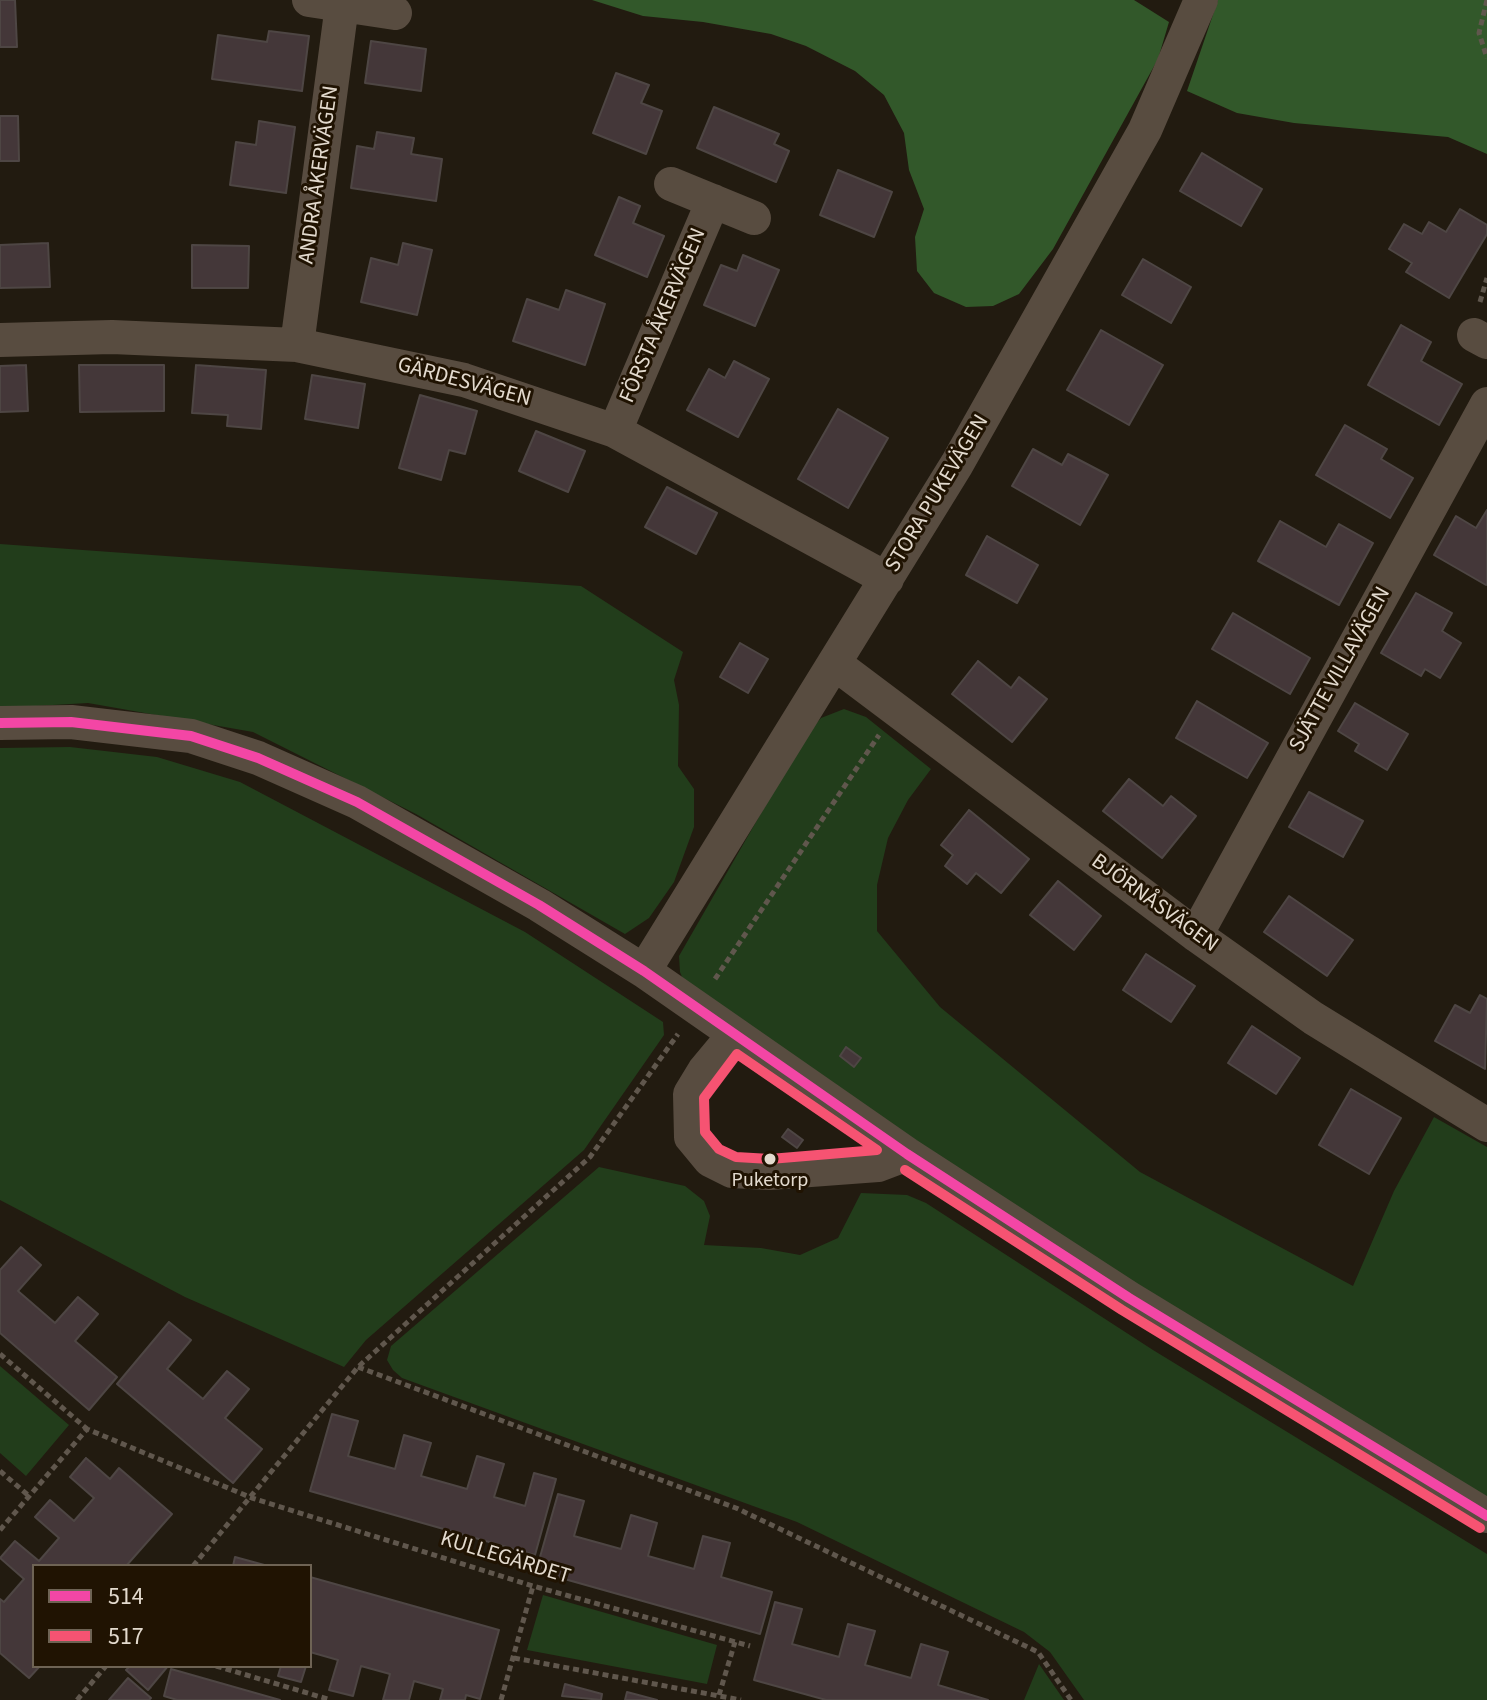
<!DOCTYPE html>
<meta charset="utf-8">
<style>
body{margin:0}
#map{position:relative;width:1487px;height:1700px;overflow:hidden;background:#221b10;font-family:"Source Sans 3",sans-serif}
canvas{display:block}
.legend{position:absolute;left:32px;top:1564px;width:280px;height:104px;box-sizing:border-box;background:#201302;border:2px solid #6e6354;margin:0;padding:10px 14px;list-style:none;font-size:24px;color:#e3dace}
.legend li{display:flex;align-items:center;gap:16px;height:40px}
.legend b{width:40px;border:2px solid #6e6354}
</style>
<div id="map">
<canvas width="1487" height="1700"></canvas>
<ul class="legend">
<li><b style="height:10px;background:#f346a5"></b>514</li>
<li><b style="height:10px;background:#f65372"></b>517</li>
</ul>
</div>
<script>
const ctx = document.querySelector('canvas').getContext('2d');
ctx.lineJoin = 'round';
function fill(path, color) { ctx.fillStyle = color; ctx.fill(path, 'evenodd'); }
const poly = rows => new Path2D(rows.map(r => 'M' + r).join(''));
function strokePath(path, color, width, dash) { ctx.strokeStyle = color; ctx.lineWidth = width; ctx.lineCap = dash ? 'butt' : 'round'; ctx.setLineDash(dash || []); ctx.stroke(path); }
function drawText(font, color, halo, rows, align = 'center') {
  ctx.font = font + ' "Source Sans 3",sans-serif'; ctx.lineWidth = 6; ctx.setLineDash([]); ctx.textBaseline = 'middle'; ctx.strokeStyle = halo; ctx.fillStyle = color; for (const [text, x, y, turn = 0] of rows) {
    ctx.save(); ctx.translate(x, y); ctx.rotate((+turn || 0) * Math.PI / 180); ctx.textAlign = isNaN(turn) ? turn : align; if (halo) ctx.strokeText(text, 0, 0); ctx.fillText(text, 0, 0); ctx.restore();
  }
}
const green = poly([
 [0,544,581,586,683,652,674,680,679,705,678,766,694,789,694,827,674,882,649,918,625,934,416,814,253,732,88,703,0,708],
 [844,709,866,717,931,769,908,800,888,838,877,885,877,931,940,1007,1140,1172,1353,1286,1394,1191,1434,1117,1487,1147,1487,1506,1122,1286,687,989,680,972,679,956,806,735,821,718],
 [70,747,157,757,240,782,525,932,663,1022,664,1035,584,1150,366,1340,344,1367,185,1297,0,1200,0,748],
 [599,1167,685,1186,704,1201,710,1216,704,1245,761,1248,800,1255,838,1238,861,1193,907,1195,926,1203,1153,1350,1487,1554,1487,1700,1084,1700,1050,1652,1024,1632,797,1522,402,1378,393,1370,387,1360,391,1346],
 [0,1366,69,1425,26,1476,0,1453],
 [543,1595,717,1645,707,1684,527,1650],
 [1039,1664,1064,1700,1024,1700]
]);
const forest = poly([
 [592,0,1134,0,1169,22,1158,59,1053,249,1019,294,993,306,966,307,934,293,917,271,915,237,924,209,909,170,904,133,884,95,855,71,806,46,771,34,703,22,643,16],
 [1218,0,1487,0,1487,154,1448,137,1294,123,1237,113,1187,91]
]);
const building = poly([
 [0,0,15,0,17,47,0,47,0,0],
 [269,31,309,36,302,91,212,79,218,35,267,42,269,31],
 [371,41,426,49,421,91,365,83,371,41],
 [616,73,649,85,641,103,662,111,646,154,593,133,616,73],
 [714,107,779,134,774,144,789,151,776,182,697,148,714,107],
 [0,116,18,116,19,161,0,161,0,116],
 [259,121,295,127,286,193,230,185,236,142,256,145,259,121],
 [377,132,414,138,411,154,442,159,436,201,351,188,357,146,374,149,377,132],
 [1202,153,1262,189,1241,226,1180,191,1202,153],
 [838,170,892,192,874,237,820,215,838,170],
 [619,197,640,206,633,223,664,236,647,277,595,255,619,197],
 [1460,209,1487,225,1487,234,1449,298,1406,272,1412,263,1389,249,1404,224,1422,234,1429,222,1446,232,1460,209],
 [48,243,50,287,0,288,0,245,48,243],
 [403,243,432,250,417,315,361,302,371,258,398,265,403,243],
 [192,245,249,246,248,288,192,288,192,245],
 [743,255,779,270,755,326,704,305,721,265,737,271,743,255],
 [1143,259,1191,287,1171,323,1122,295,1143,259],
 [566,290,605,304,585,365,513,341,527,299,559,310,566,290],
 [1401,325,1431,342,1421,361,1462,384,1439,425,1368,385,1401,325],
 [1101,330,1163,365,1129,425,1067,390,1101,330],
 [734,361,769,379,738,437,687,410,709,369,725,378,734,361],
 [26,365,28,411,0,412,0,366,26,365],
 [79,365,164,365,164,411,80,412,79,365],
 [196,365,266,370,261,429,227,426,228,415,192,413,196,365],
 [312,375,365,384,358,428,305,419,312,375],
 [420,395,477,411,465,454,449,450,441,480,399,468,420,395],
 [838,409,888,438,848,508,798,479,838,409],
 [1345,425,1387,449,1381,459,1413,478,1390,518,1316,475,1345,425],
 [536,431,585,451,568,492,519,471,536,431],
 [1033,449,1062,465,1068,454,1108,475,1080,525,1012,486,1033,449],
 [667,487,717,513,696,554,645,527,667,487],
 [1487,510,1487,584,1486,585,1434,555,1456,516,1476,528,1487,510],
 [1280,521,1326,547,1339,524,1373,543,1339,605,1258,561,1280,521],
 [987,536,1038,565,1017,603,966,575,987,536],
 [1416,593,1452,613,1442,631,1461,643,1440,678,1425,669,1421,676,1381,653,1416,593],
 [1233,613,1310,658,1290,694,1212,649,1233,613],
 [740,643,768,659,748,693,720,677,740,643],
 [978,661,1011,688,1019,677,1047,699,1012,742,952,694,978,661],
 [1197,701,1268,743,1247,778,1176,738,1197,701],
 [1355,703,1408,734,1387,770,1355,751,1359,744,1338,731,1355,703],
 [1129,779,1163,806,1171,796,1196,816,1162,858,1103,811,1129,779],
 [1309,792,1363,821,1343,857,1289,827,1309,792],
 [969,810,1029,859,1001,893,976,873,967,884,945,866,953,855,941,845,969,810],
 [1058,881,1101,916,1074,950,1030,915,1058,881],
 [1289,896,1353,940,1327,976,1264,932,1289,896],
 [1146,954,1195,986,1171,1022,1123,990,1146,954],
 [1480,995,1487,999,1485,1069,1435,1041,1455,1005,1470,1013,1480,995],
 [1252,1026,1300,1058,1276,1094,1228,1063,1252,1026],
 [846,1047,861,1058,854,1067,840,1056,846,1047],
 [1351,1089,1401,1118,1369,1174,1319,1145,1351,1089],
 [788,1129,803,1140,797,1148,782,1137,788,1129],
 [21,1247,41,1265,18,1291,55,1323,78,1297,98,1314,75,1341,117,1377,89,1410,0,1333,0,1270,21,1247],
 [169,1322,191,1340,167,1369,203,1399,227,1371,249,1389,225,1418,262,1449,233,1483,117,1384,169,1322],
 [332,1414,358,1421,348,1456,395,1469,404,1435,431,1443,421,1476,467,1489,477,1456,504,1464,494,1497,525,1506,534,1473,556,1479,535,1555,310,1491,332,1414],
 [86,1458,110,1479,119,1468,172,1514,126,1566,34,1566,34,1666,40,1666,29,1678,0,1653,0,1599,4,1602,24,1579,0,1558,15,1541,39,1561,59,1538,35,1517,50,1500,74,1521,94,1498,70,1477,86,1458],
 [558,1494,584,1501,574,1536,621,1549,631,1515,657,1523,648,1556,694,1569,703,1536,730,1543,721,1577,772,1592,760,1634,536,1571,558,1494],
 [235,1557,268,1566,233,1566,235,1557],
 [310,1577,499,1630,480,1699,466,1695,465,1700,440,1700,443,1689,414,1681,409,1700,383,1700,390,1674,361,1666,353,1696,329,1690,338,1660,310,1652,310,1577],
 [775,1602,802,1609,792,1644,839,1657,848,1624,875,1631,865,1665,911,1678,921,1644,948,1652,938,1685,988,1700,826,1700,754,1680,775,1602],
 [130,1666,168,1666,148,1690,126,1670,130,1666],
 [281,1666,306,1666,301,1682,278,1676,281,1666],
 [171,1669,280,1700,177,1700,164,1696,171,1669],
 [128,1678,151,1698,149,1700,109,1700,128,1678],
 [565,1684,602,1694,601,1700,562,1696,565,1684],
 [627,1692,657,1700,625,1700,627,1692]
]);
const path = poly([
 [1487,0,1479,33,1487,58],
 [1480,302,1487,278],
 [715,979,879,735],
 [0,1354,87,1429],
 [358,1367,736,1508,1038,1652,1071,1700],
 [0,1471,29,1496],
 [0,1530,87,1429,252,1498,533,1586,750,1646],
 [193,1566,358,1367,590,1157,678,1034],
 [514,1658,741,1700],
 [216,1666,331,1700],
 [719,1695,735,1642],
 [77,1700,106,1666],
 [501,1700,533,1586]
]);
const minor = poly([
 [309,0,395,13],
 [671,184,754,218],
 [1474,335,1487,342],
 [0,340,112,337,297,345,464,380,615,431,887,579],
 [297,345,342,5],
 [615,431,713,201],
 [834,663,1196,935,1313,1018,1487,1125],
 [0,723,71,722,191,736,258,758,357,802,539,905,644,971,907,1154,1129,1298,1487,1516],
 [1196,935,1487,404],
 [644,971,957,464,1145,130,1201,0],
 [734,1035,704,1071,690,1094,691,1137,710,1160,732,1171,770,1173,878,1165,907,1154]
]);
const bus1 = poly([
 [0,723,71,722,191,736,258,758,357,802,539,905,644,971,907,1154,1129,1298,1487,1516]
]);
const bus2 = poly([
 [737,1054,877,1150,770,1159,736,1157,719,1149,705,1132,704,1098,737,1054],
 [905,1170,1122,1310,1480,1528]
]);
const markers = [
 [770,1159,7,"#e3dace"]
];
const busNames = [
 ["Puketorp",770,1182]
];
const streetNames = [
 ["ANDRA ÅKERVÄGEN",320,175,-82],
 ["FÖRSTA ÅKERVÄGEN",664,316,-67],
 ["GÄRDESVÄGEN",464,383,15],
 ["STORA PUKEVÄGEN",938,494,-59],
 ["SJÄTTE VILLAVÄGEN",1341,670,-61],
 ["BJÖRNÅSVÄGEN",1154,904,36],
 ["KULLEGÄRDET",505,1559,17]
];
fill(green, '#223d1b');
fill(forest, '#32582a');
fill(building, '#443739');
strokePath(building, '#4e4644', 2);
strokePath(path, '#60574d', 5, [6, 4]);
strokePath(minor, '#584c40', 34);
strokePath(bus1, '#f346a5', 10);
strokePath(bus2, '#f65372', 10);
for (const [x, y, r, color] of markers) { const dot = new Path2D(); dot.arc(x, y, r, 0, 2 * Math.PI); ctx.fillStyle = color; ctx.fill(dot); strokePath(dot, '#201302', 3); }
drawText('20px', '#e3dace', '#201302', busNames);
drawText('22px', '#e3dace', '#201302', streetNames);
</script>
